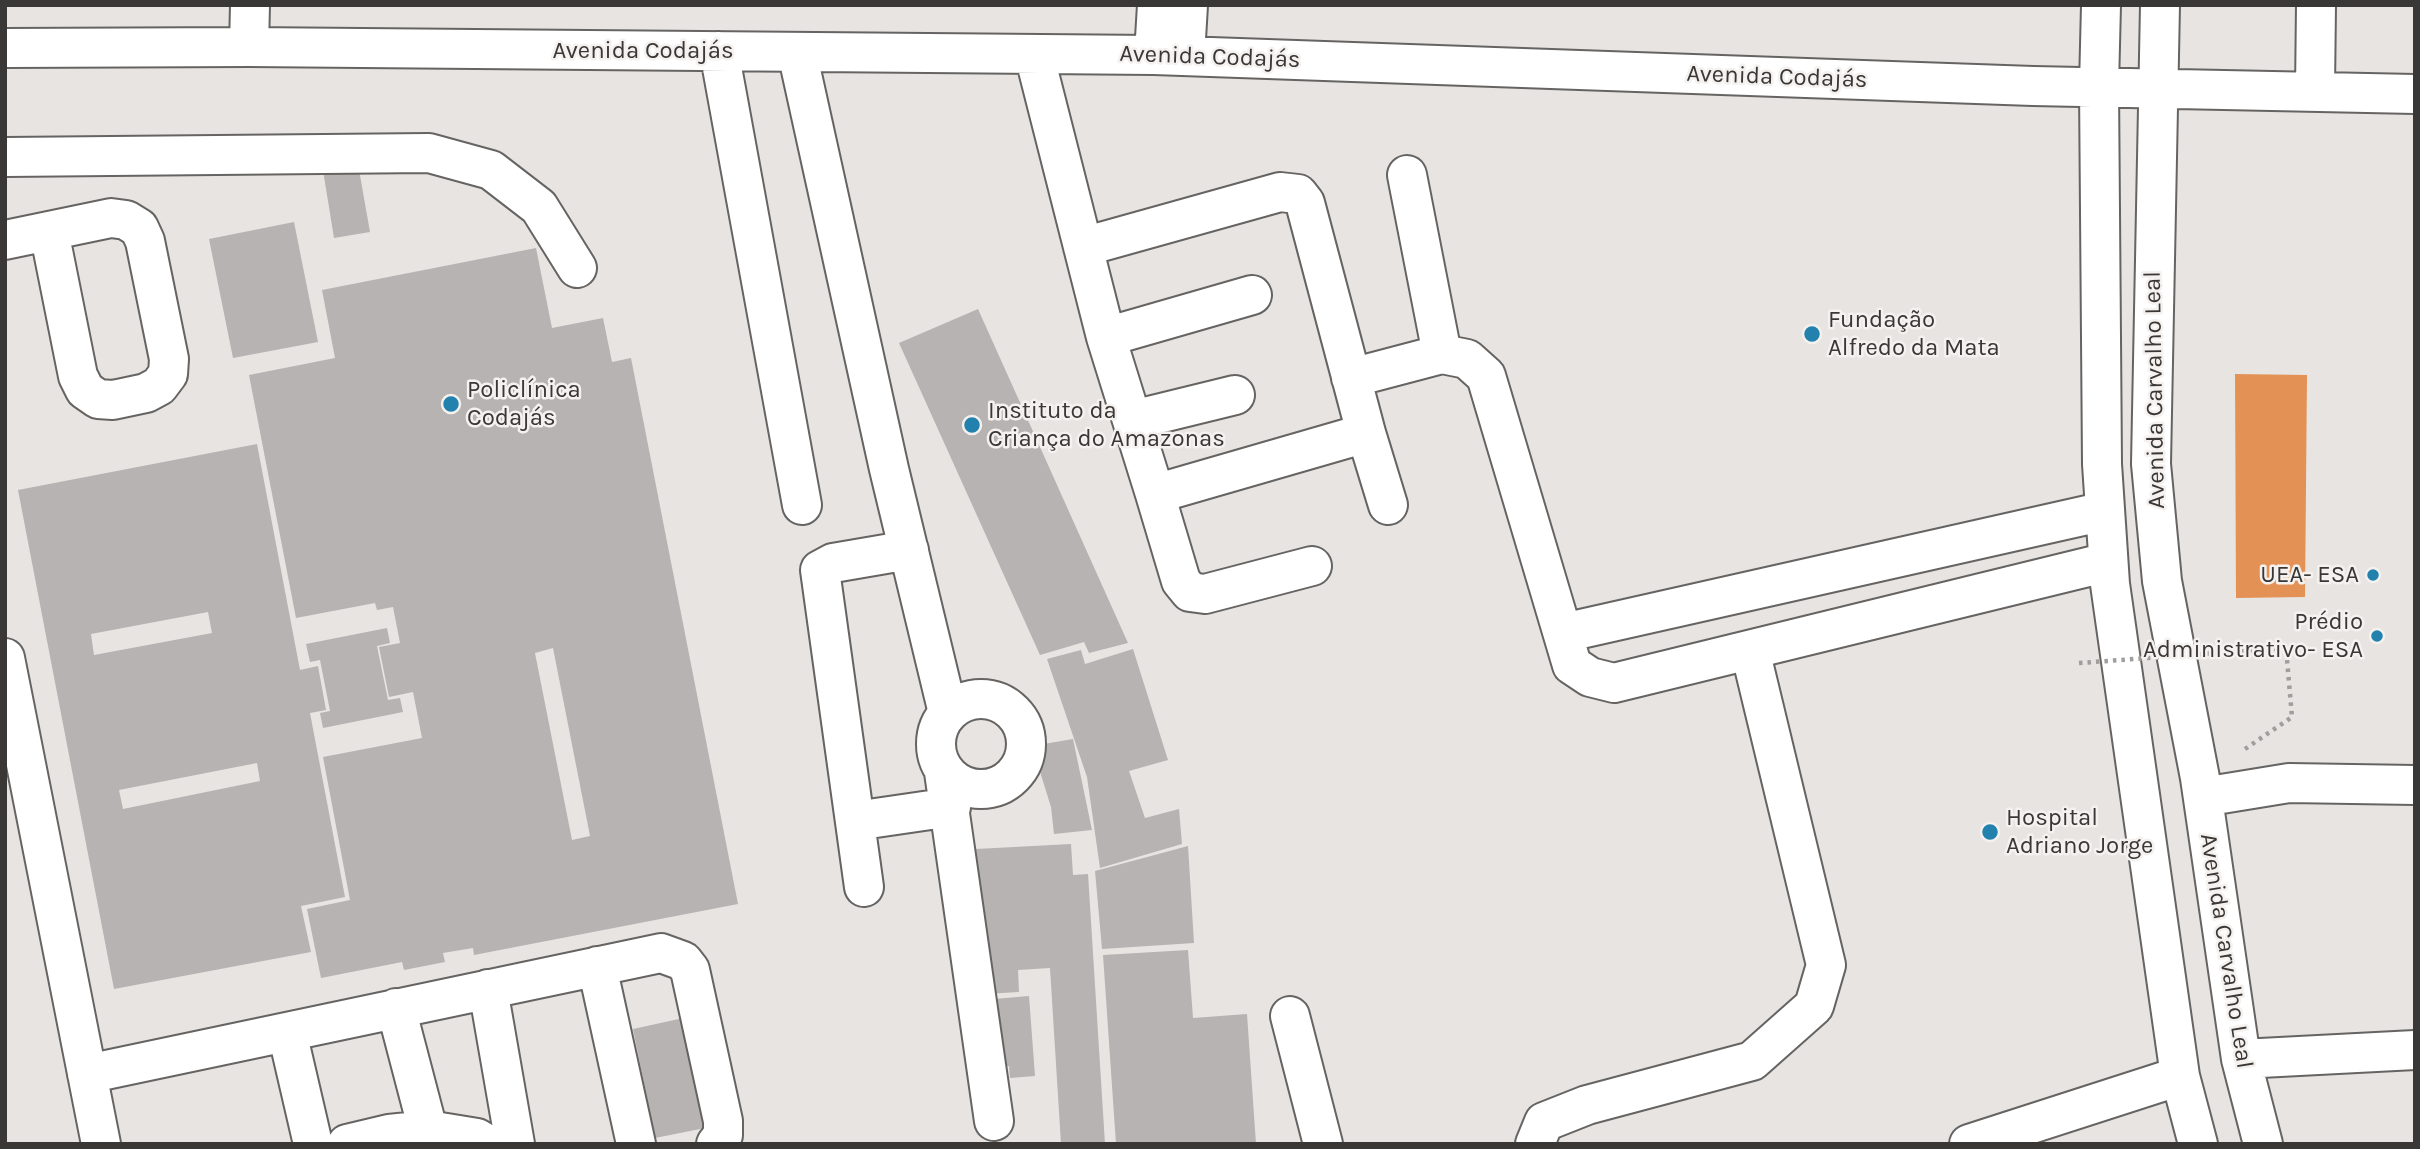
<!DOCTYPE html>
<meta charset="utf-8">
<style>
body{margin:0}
#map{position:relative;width:2420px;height:1149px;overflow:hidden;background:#e7e4e2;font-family:Karla,sans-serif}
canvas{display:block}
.frame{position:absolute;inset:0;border:7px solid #393837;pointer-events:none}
</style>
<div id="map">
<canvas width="2420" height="1149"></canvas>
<div class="frame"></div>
</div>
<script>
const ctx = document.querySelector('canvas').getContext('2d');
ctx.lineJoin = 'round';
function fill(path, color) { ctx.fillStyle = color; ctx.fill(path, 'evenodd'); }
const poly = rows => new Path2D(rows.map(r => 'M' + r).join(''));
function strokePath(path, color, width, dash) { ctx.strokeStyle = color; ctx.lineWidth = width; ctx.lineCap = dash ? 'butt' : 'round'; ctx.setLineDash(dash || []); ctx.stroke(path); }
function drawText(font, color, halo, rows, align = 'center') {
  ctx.font = font + ' Karla,sans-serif'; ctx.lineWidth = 5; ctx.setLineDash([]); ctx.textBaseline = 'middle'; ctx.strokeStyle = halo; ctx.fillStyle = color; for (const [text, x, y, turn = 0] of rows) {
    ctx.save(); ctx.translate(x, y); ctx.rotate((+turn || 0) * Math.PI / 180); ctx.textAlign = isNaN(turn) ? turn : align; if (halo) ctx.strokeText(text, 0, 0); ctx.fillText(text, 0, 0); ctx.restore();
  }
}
const forest = poly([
 [2235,374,2307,375,2305,597,2236,598]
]);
const building = poly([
 [355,147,370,232,334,238,320,152],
 [294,222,318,342,233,358,209,239],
 [536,248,552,328,603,318,612,362,631,358,738,904,474,955,473,948,443,953,445,962,404,970,402,962,321,978,307,909,350,900,323,757,422,738,413,692,389,697,379,647,400,643,393,607,377,610,375,603,296,618,249,375,335,358,322,290],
 [553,648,590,836,572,840,535,653],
 [978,309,1128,643,1089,653,1084,642,1040,655,899,343],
 [257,444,300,670,318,666,326,710,310,713,345,897,301,906,311,952,114,989,18,490],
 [208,612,212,633,94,655,91,634],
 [257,763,260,781,123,809,119,790],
 [387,628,390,643,377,646,388,700,400,698,403,712,323,728,320,713,330,711,320,660,310,662,306,644],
 [1133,649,1168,760,1129,771,1145,818,1179,809,1182,844,1100,868,1087,777,1047,659,1081,650,1085,664],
 [1073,739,1092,830,1054,834,1051,807,1032,746],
 [1071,844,1073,875,1088,874,1105,1144,1061,1144,1050,968,1018,970,1019,992,985,994,976,849],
 [1188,846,1194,943,1102,949,1095,871],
 [1188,950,1193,1018,1247,1014,1256,1144,1116,1144,1103,955],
 [1029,996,1035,1076,1010,1078,1009,1066,998,1067,994,999],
 [688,1017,710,1127,655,1138,633,1029]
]);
const path = poly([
 [2245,749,2292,717,2286,648]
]);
const minor = poly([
 [2101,5,2099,86,2102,464,2110,584,2180,1076,2198,1144],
 [2160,5,2151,464,2162,581,2200,778,2241,1059,2263,1144],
 [249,47,250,5],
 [5,48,249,47,1154,55,2033,86,2415,94],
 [719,51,802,505],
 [797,52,889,469,948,713],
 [1034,54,1106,337,1155,494,1366,433,1305,203,1298,194,1280,192,1083,247],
 [1154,55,1157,5],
 [1185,56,1188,5],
 [2315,90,2316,5],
 [5,157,429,153,491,170,539,207,577,268],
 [1407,175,1442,354],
 [5,240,111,218,126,220,139,228,145,241,169,359,168,374,159,386,146,393,113,400,98,399,85,390,78,376,49,231],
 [1106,337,1252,295],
 [1351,378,1442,354,1467,359,1486,376,1572,665,1590,677,1614,683,2108,562],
 [1133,420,1235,395],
 [1366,433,1388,505],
 [1155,494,1181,581,1190,592,1205,594,1312,566],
 [1563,633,2105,511],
 [5,658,101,1144],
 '936 744a45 45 0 1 1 90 0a45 45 0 1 1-90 0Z',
 [944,772,994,1121],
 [2203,797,2289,783,2415,785],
 [855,821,951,807],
 [864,887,820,570,833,563,909,550],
 [597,966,636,1144],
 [488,989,515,1144],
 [396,1008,428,1130],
 [1290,1016,1323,1144],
 [287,1032,313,1144],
 [2241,1059,2415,1050],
 [87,1074,661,953,683,961,690,970,723,1121,723,1135,716,1144],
 [347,1144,389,1134,428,1130,477,1138,487,1144],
 [1535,1144,1544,1122,1587,1105,1752,1061,1814,1006,1826,965,1750,650],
 [1969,1144,2180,1076]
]);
const pathBridge = poly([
 [2079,663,2286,648]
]);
const markers = [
 [1812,334,9,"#2381ae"],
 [451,404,9,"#2381ae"],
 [972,425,9,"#2381ae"],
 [2373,575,7,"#2381ae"],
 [2377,636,7,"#2381ae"],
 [1990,832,9,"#2381ae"]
];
const streetNames = [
 ["Avenida Codajás",643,51],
 ["Avenida Codajás",1210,57,2],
 ["Avenida Codajás",1777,77,2],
 ["Avenida Carvalho Leal",2155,390,-91],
 ["Avenida Carvalho Leal",2226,951,81]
];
const poiNames = [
 ["Fundação",1828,320],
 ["Alfredo da Mata",1828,348],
 ["Policlínica",467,390],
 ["Codajás",467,418],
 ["Instituto da",988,411],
 ["Criança do Amazonas",988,439],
 ["UEA- ESA",2359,575,"right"],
 ["Prédio",2363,622,"right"],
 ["Administrativo- ESA",2363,650,"right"],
 ["Hospital",2006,818],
 ["Adriano Jorge",2006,846]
];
fill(forest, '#e49156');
fill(building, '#b6b3b2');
strokePath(minor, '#666462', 42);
strokePath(path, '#a09e9d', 4.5, [3.5, 5]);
strokePath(minor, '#fff', 38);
strokePath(pathBridge, '#a09e9d', 4.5, [3.5, 5]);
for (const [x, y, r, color] of markers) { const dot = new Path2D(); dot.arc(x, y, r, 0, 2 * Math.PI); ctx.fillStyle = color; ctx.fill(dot); strokePath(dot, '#f4f1ef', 2.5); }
drawText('24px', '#393837', '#f4f1ef', streetNames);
drawText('24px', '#393837', '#f4f1ef', poiNames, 'left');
</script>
